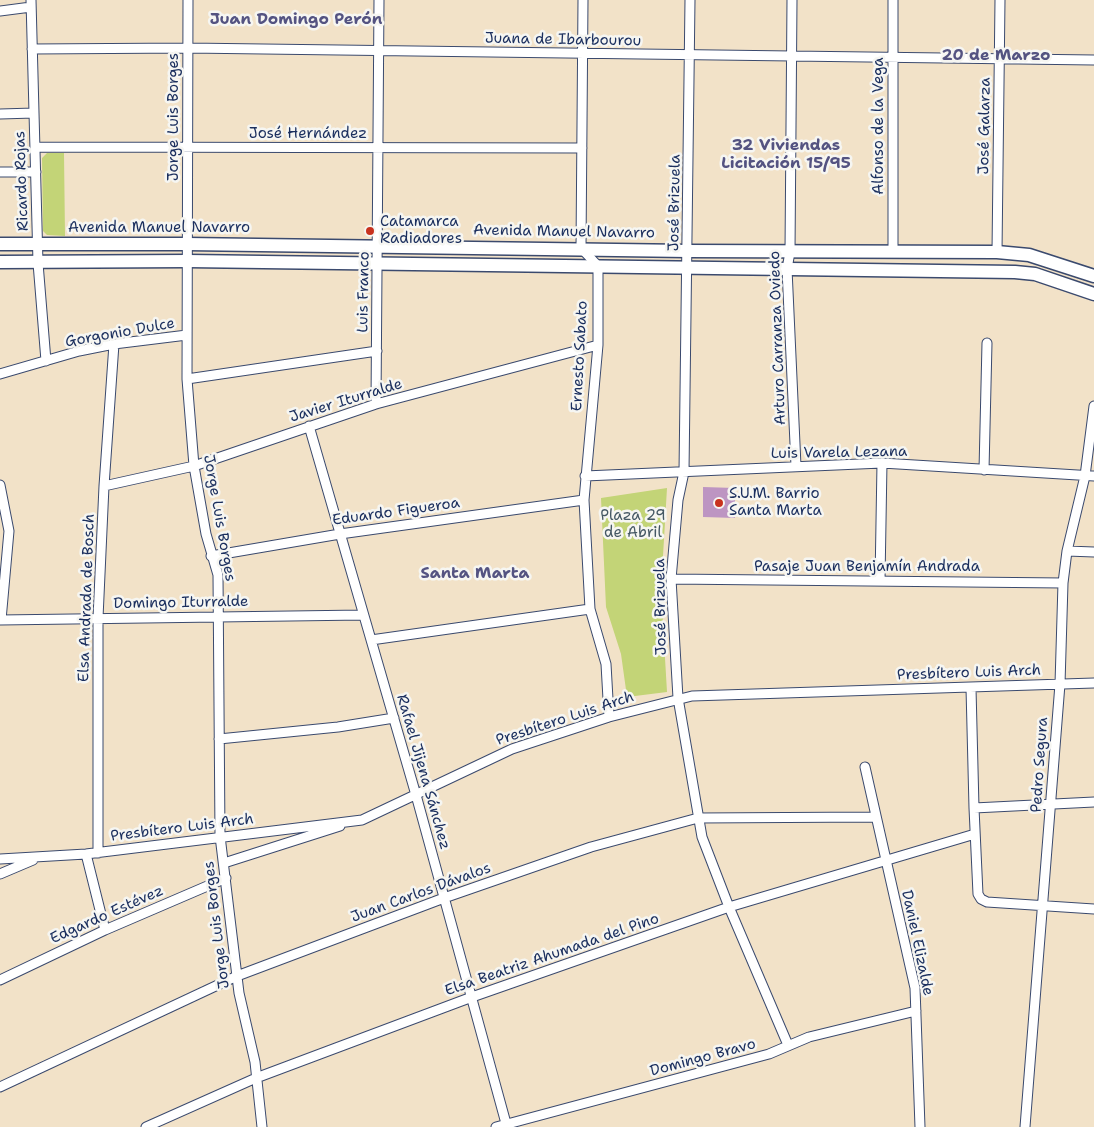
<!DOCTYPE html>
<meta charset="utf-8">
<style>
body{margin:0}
canvas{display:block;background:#f2e2c8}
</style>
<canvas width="1094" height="1127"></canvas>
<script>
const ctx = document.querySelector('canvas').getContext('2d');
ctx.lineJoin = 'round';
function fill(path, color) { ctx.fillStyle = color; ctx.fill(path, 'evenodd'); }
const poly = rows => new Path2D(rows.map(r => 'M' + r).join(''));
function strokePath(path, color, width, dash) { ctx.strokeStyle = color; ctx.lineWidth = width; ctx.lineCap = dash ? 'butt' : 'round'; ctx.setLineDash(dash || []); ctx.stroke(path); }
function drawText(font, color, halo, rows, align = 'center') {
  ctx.font = font + ' "Shantell Sans",sans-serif'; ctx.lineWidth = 5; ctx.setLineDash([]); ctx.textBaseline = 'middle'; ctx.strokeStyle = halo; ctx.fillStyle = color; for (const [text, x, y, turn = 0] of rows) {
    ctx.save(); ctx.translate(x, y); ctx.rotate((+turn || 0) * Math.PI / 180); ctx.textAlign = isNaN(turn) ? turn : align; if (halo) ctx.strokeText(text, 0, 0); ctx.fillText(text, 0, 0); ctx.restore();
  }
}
const green = poly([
 [47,153,64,153,65,236,47,235,43,231,42,158],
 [667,488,661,590,667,692,627,697,621,654,606,607,601,498]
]);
const building = poly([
 [703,487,735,488,735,518,703,517]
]);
const minor = poly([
 [31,0,38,263,46,361],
 [188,0,187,379,194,466,206,534,218,575,220,836,239,993,255,1062,262,1127],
 [583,0,581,248,598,266,598,345,584,500,590,609,606,664,609,717],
 [690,0,684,472,678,500,671,579,678,698,702,837,729,907,788,1045],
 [792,0,790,252,787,269,796,466],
 [0,11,31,7],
 [32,49,188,48,1094,60],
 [0,114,34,113],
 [35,147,582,148],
 [0,172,36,172],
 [893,252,893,0],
 [997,252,1000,0],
 [0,374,79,351,114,344,187,335],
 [187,379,377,351],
 [376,404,379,0],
 [309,426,416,795,507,1127],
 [984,470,987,343],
 [585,476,882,463,1094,476],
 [0,485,9,531,1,620],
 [104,486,194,466,376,404,598,345],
 [1067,551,1094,552],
 [211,556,340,534,584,500],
 [671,579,1063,583],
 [880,581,882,463],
 [0,620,363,615],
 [371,640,590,609],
 [971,688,974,808,978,894,981,899,987,902,1094,909],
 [219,739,338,727,394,718],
 [865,767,915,988,920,1127],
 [974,808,1094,802],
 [98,853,98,618,104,486,114,344],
 [86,854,105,930],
 [0,859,86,854,362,820,512,749,609,717,692,696,1094,683],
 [224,863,340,826],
 [0,874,33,860],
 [0,980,105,930,226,878],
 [0,1087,237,976,444,898,591,847,698,818,875,817],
 [146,1127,256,1078,472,997,729,907,975,834],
 [496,1127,769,1054,809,1037,916,1011],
 [1025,1127,1060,684,1063,583,1067,551,1085,476,1094,406]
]);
const secondary = poly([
 [0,244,187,244,688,251,997,252,1029,255,1094,276],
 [0,262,188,261,1015,272,1035,274,1094,294]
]);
const markers = [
 [370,231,5,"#c8321e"],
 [719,503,5,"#c8321e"]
];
const streetNames = [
 ["Juana de Ibarbourou",563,40,1],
 ["Jorge Luis Borges",174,117,-90],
 ["Alfonso de la Vega",879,126,-90],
 ["José Galarza",985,126,-89],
 ["José Hernández",308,134],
 ["Ricardo Rojas",22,181,-92],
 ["José Brizuela",675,203,-89],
 ["Avenida Manuel Navarro",159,228],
 ["Avenida Manuel Navarro",564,232,1],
 ["Luis Franco",364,292,-89],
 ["Gorgonio Dulce",120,333,-10],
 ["Arturo Carranza Oviedo",778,338,-92],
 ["Ernesto Sabato",580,356,-87],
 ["Javier Iturralde",346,401,-17],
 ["Luis Varela Lezana",839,453,-1],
 ["Eduardo Figueroa",396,512,-8],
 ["Jorge Luis Borges",219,518,80],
 ["Pasaje Juan Benjamín Andrada",867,567],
 ["Elsa Andrada de Bosch",87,598,-88],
 ["Domingo Iturralde",181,603,-1],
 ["José Brizuela",661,607,-91],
 ["Presbítero Luis Arch",969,673,-2],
 ["Presbítero Luis Arch",565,719,-18],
 ["Pedro Segura",1040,765,-86],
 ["Rafael Jijena Sánchez",423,772,74],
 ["Presbítero Luis Arch",182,828,-7],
 ["Juan Carlos Dávalos",421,893,-20],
 ["Edgardo Estévez",107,915,-24],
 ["Jorge Luis Borges",217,925,-97],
 ["Daniel Elizalde",917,943,78],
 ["Elsa Beatriz Ahumada del Pino",552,955,-19],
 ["Domingo Bravo",703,1058,-15]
];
const poiNames = [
 ["Catamarca",380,222],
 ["Radiadores",380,239],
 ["S.U.M. Barrio",729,494],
 ["Santa Marta",729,511]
];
const parkNames = [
 ["Plaza 29",633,516],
 ["de Abril",633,533]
];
const neighbourhoodNames = [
 ["Juan Domingo Perón",296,20],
 ["20 de Marzo",996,56],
 ["32 Viviendas",786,146],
 ["Licitación 15/95",786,164],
 ["Santa Marta",475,574]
];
fill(green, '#c3d477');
fill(building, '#bd95c2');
strokePath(minor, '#3b4a6e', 11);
strokePath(secondary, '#3b4a6e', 15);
strokePath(minor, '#fff', 9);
strokePath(secondary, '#fff', 12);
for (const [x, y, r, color] of markers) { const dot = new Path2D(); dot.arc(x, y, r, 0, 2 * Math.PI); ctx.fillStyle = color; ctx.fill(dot); strokePath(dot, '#f6f6f2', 2); }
drawText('15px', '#1b2f5e', '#f6f6f2', streetNames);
drawText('15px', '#1b2f5e', '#f6f6f2', poiNames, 'left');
drawText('15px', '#455864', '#f6f6f2', parkNames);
drawText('bold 16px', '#545381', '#f6f6f2', neighbourhoodNames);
</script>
